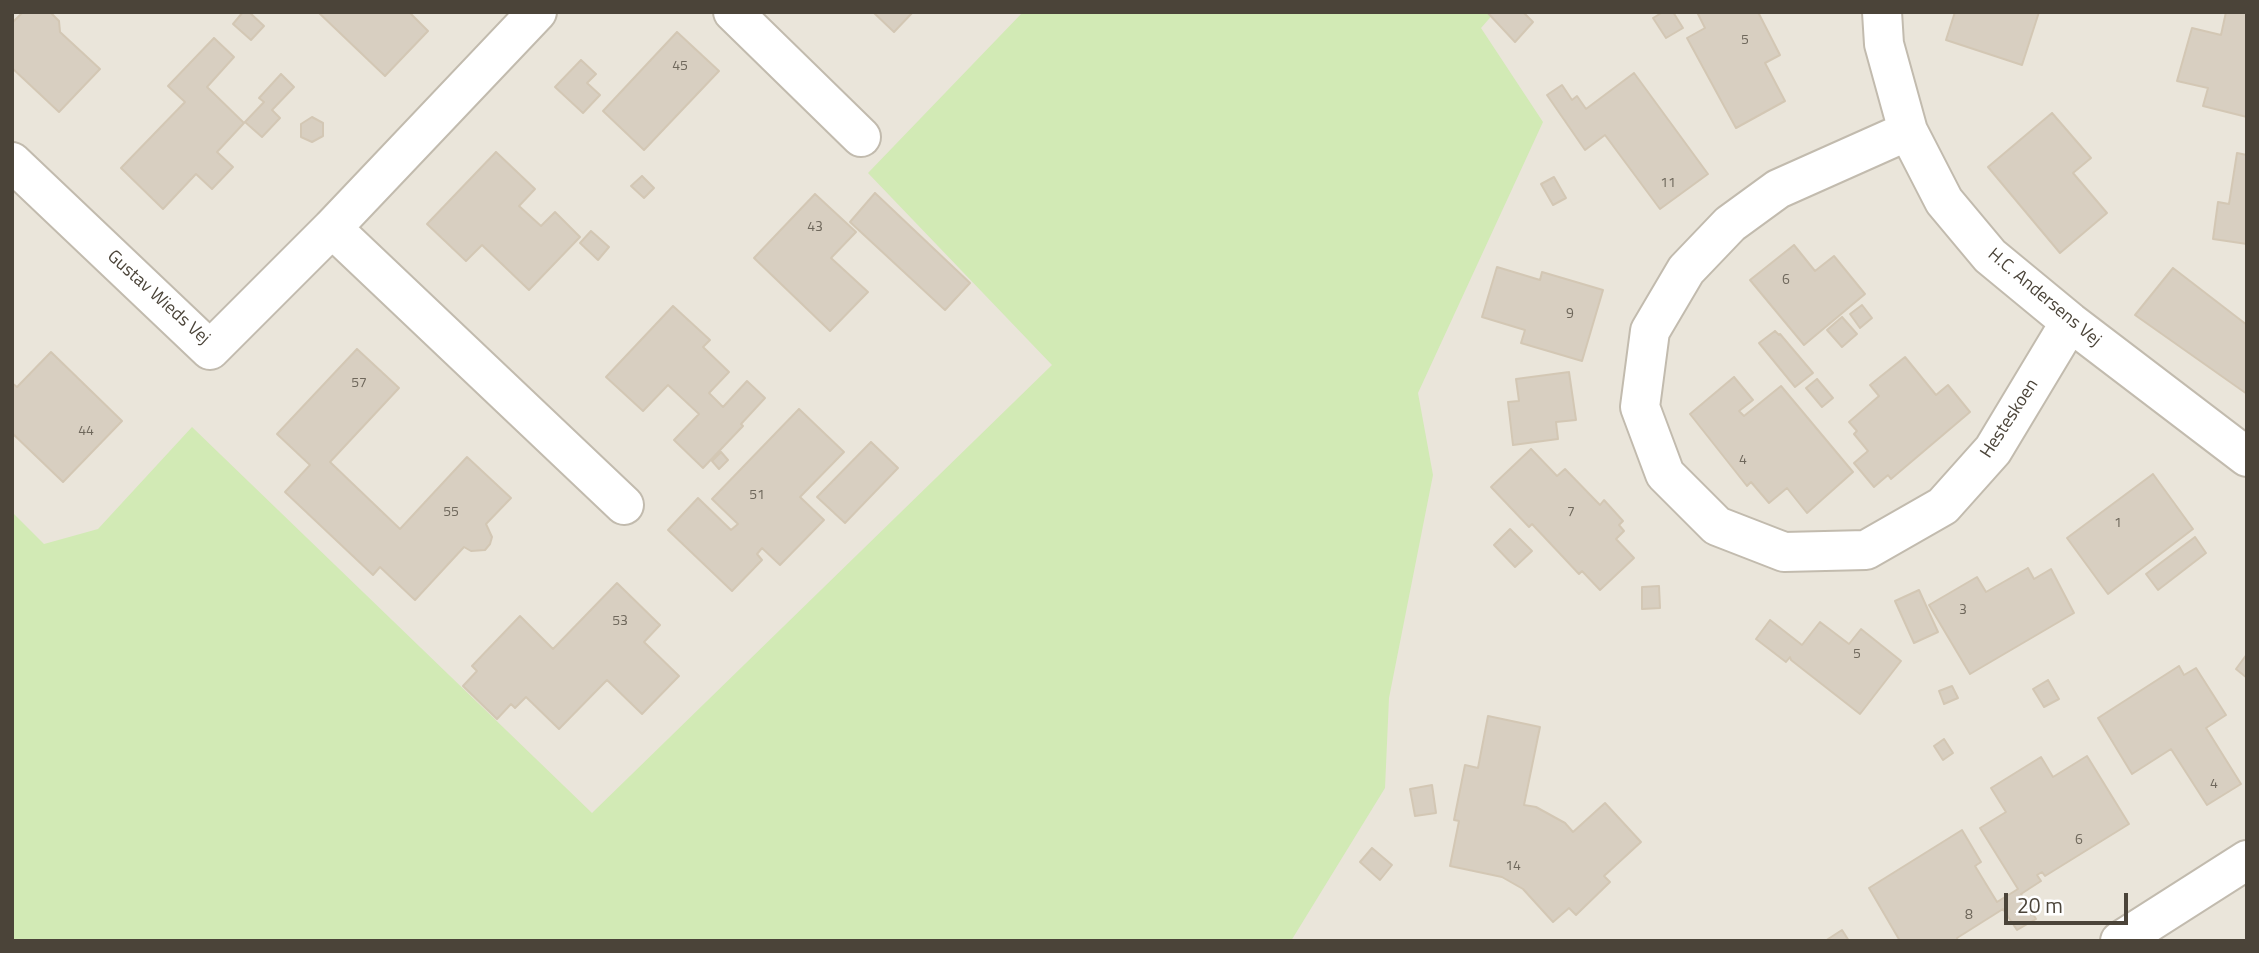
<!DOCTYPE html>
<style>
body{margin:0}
#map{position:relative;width:2259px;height:953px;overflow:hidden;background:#f6f3ec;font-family:"Titillium Web",sans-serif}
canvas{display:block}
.frame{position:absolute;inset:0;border:14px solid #4b4439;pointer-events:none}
.scale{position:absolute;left:2004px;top:893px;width:124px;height:32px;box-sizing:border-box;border:4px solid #4b4439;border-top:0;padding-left:9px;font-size:21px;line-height:24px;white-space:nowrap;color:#4b4439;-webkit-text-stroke:5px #fff;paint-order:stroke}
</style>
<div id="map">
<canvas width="2259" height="953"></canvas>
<div class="frame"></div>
<div class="scale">20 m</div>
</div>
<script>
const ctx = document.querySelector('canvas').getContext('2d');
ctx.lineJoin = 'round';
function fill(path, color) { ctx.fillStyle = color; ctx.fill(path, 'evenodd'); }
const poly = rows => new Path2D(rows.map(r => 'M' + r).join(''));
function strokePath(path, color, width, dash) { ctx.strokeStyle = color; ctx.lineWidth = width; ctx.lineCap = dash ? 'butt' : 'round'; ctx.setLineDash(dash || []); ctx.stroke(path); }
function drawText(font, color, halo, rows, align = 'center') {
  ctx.font = font + ' "Titillium Web",sans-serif'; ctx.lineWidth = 6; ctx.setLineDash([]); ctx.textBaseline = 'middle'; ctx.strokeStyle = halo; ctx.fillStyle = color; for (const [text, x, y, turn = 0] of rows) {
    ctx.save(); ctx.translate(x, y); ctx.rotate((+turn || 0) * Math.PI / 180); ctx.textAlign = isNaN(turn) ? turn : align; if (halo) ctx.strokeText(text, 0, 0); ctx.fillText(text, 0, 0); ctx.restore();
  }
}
const residential = poly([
 [12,12,2247,12,2247,941,12,941]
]);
const green = poly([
 [1023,12,1495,12,1481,28,1543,122,1418,393,1433,475,1389,698,1385,788,1291,941,12,941,12,512,44,544,98,529,192,427,592,813,1052,365,868,173]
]);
const building = poly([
 [23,12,51,13,59,21,60,32,100,69,59,112,12,68,12,23,23,12],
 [243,12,249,12,264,26,251,40,233,24,243,12],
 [318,12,409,12,428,31,385,76,318,12],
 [873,12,913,12,894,32,873,12],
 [1487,12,1523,12,1533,22,1515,42,1487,12],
 [1663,12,1673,12,1683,28,1666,38,1653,18,1663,12],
 [1697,12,1758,12,1780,55,1765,63,1785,101,1736,128,1687,38,1705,28,1697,12],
 [1955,12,2039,12,2022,65,1946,40,1955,12],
 [2226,12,2247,12,2247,117,2203,106,2208,88,2177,81,2192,28,2221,35,2226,12],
 [677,32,719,71,644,150,603,111,677,32],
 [214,38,234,57,207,87,244,123,217,152,233,167,212,189,196,174,163,209,121,168,185,102,168,86,214,38],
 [581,60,596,74,587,83,600,95,583,113,555,87,581,60],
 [1634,73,1708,174,1660,209,1605,135,1585,150,1547,95,1562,85,1572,100,1577,96,1586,109,1634,73],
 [281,74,294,87,272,110,280,118,262,137,245,122,264,102,259,98,281,74],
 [2052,113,2091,158,2073,173,2107,213,2060,253,1988,167,2052,113],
 [312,117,323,123,323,136,312,142,301,137,301,124,312,117],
 [496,152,535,189,519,206,541,226,555,212,580,237,529,290,482,245,466,261,427,224,496,152],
 [2237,153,2247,155,2247,244,2213,239,2218,202,2229,204,2237,153],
 [642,176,654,188,644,198,631,186,642,176],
 [1554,177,1566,198,1553,205,1541,184,1554,177],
 [875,193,970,283,945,310,850,222,875,193],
 [815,194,856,232,831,258,868,292,830,331,754,258,815,194],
 [591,231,609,247,598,260,580,243,591,231],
 [1794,245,1815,271,1834,256,1865,294,1804,345,1750,280,1794,245],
 [1497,267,1540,280,1542,272,1603,290,1582,361,1521,343,1525,330,1482,317,1497,267],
 [2173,268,2247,325,2247,394,2135,315,2173,268],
 [1862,305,1872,318,1860,328,1850,314,1862,305],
 [673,306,710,340,703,347,729,372,709,393,723,407,747,381,765,398,741,424,743,426,703,468,674,440,699,414,668,385,643,411,606,377,673,306],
 [1842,317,1857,334,1842,347,1827,330,1842,317],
 [1775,331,1779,335,1780,334,1813,373,1795,387,1759,343,1775,331],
 [357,349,399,388,330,462,400,529,467,457,511,498,486,524,492,537,490,544,485,550,471,551,464,547,415,600,380,567,373,575,285,492,310,465,277,434,357,349],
 [51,352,122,421,63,482,12,433,12,383,17,387,51,352],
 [1905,357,1936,395,1948,385,1970,412,1891,479,1888,475,1874,487,1854,463,1868,451,1854,434,1857,431,1849,422,1879,396,1870,385,1905,357],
 [1569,372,1576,420,1556,422,1558,439,1513,445,1508,402,1519,401,1516,379,1569,372],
 [1734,377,1753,400,1739,411,1744,416,1781,386,1853,472,1807,513,1787,488,1769,503,1751,482,1747,486,1690,414,1734,377],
 [1817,379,1833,398,1822,407,1806,388,1817,379],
 [799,409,844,452,800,497,824,520,780,565,762,548,757,554,762,560,732,591,668,530,698,498,731,530,738,524,712,499,799,409],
 [871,442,898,468,845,523,817,497,871,442],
 [1531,449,1557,476,1565,469,1600,505,1604,500,1623,521,1619,525,1624,531,1616,539,1634,558,1600,590,1582,571,1579,574,1532,524,1529,527,1491,487,1531,449],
 [721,452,728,460,719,469,712,461,721,452],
 [2153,474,2193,529,2108,594,2067,538,2153,474],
 [1510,529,1532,551,1515,567,1494,545,1510,529],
 [2195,537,2206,553,2158,590,2146,574,2195,537],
 [2028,568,2034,579,2051,569,2074,613,1970,674,1929,605,1977,577,1986,592,2028,568],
 [617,583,660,625,644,642,679,676,642,714,607,680,559,729,526,697,515,708,511,704,497,719,463,686,477,671,472,666,520,616,553,649,617,583],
 [1659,586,1660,608,1642,609,1642,587,1659,586],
 [1919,590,1938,632,1914,643,1895,601,1919,590],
 [1770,620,1802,645,1820,622,1849,644,1861,629,1901,661,1860,714,1791,660,1790,657,1786,662,1756,639,1770,620],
 [2247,654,2247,678,2236,669,2247,654],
 [2179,666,2184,675,2196,668,2226,715,2206,728,2241,784,2207,805,2171,749,2132,774,2098,718,2179,666],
 [2048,680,2059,699,2044,707,2033,689,2048,680],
 [1952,686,1958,698,1944,704,1939,691,1952,686],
 [1488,716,1540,727,1524,805,1536,807,1565,823,1573,832,1605,803,1641,842,1604,876,1610,882,1576,915,1569,908,1553,922,1523,889,1502,877,1450,866,1459,821,1454,820,1465,765,1478,768,1488,716],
 [1944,739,1953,753,1943,760,1934,746,1944,739],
 [2087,756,2129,824,2045,876,2042,872,2037,875,2041,881,2021,894,2036,919,2017,930,2003,909,1957,938,1958,941,1900,941,1869,888,1962,830,1981,862,1975,866,1997,902,2018,889,1980,828,2006,812,1991,788,2041,757,2053,777,2087,756],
 [1432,785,1436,813,1415,816,1410,789,1432,785],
 [1372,848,1392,865,1380,880,1360,862,1372,848],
 [1842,930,1849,941,1825,941,1842,930]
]);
const minor = poly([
 [733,12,861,137],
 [1882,12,1884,44,1908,131,1944,201,1990,256,2070,322,2247,457],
 [1908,131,1778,189,1730,224,1686,270,1650,331,1640,407,1665,474,1717,526,1784,552,1866,550,1943,506,1993,450,2070,322],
 [12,162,210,350,332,228,537,12],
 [332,228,624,505],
 [2120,941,2247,860]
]);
const numberNames = [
 ["5",1745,41],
 ["45",680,67],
 ["11",1668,184],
 ["43",815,228],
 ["6",1786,281],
 ["9",1570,315],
 ["57",359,384],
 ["44",86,432],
 ["4",1743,461],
 ["51",757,496],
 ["55",451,513],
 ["7",1571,513],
 ["1",2118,524],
 ["3",1963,611],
 ["53",620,622],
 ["5",1857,655],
 ["4",2214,785],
 ["6",2079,841],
 ["14",1513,867],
 ["8",1969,916]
];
const streetNames = [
 ["Gustav Wieds Vej",158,298,42],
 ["H.C. Andersens Vej",2044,298,40],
 ["Hesteskoen",2010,419,-57]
];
fill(residential, '#eae5da');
fill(green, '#d2eab5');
fill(building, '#d8cfc1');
strokePath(building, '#d3c7b4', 2);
strokePath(minor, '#c2bbae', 42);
strokePath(minor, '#fff', 38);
drawText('14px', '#6e675b', null, numberNames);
drawText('18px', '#4b4439', '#fff', streetNames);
</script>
